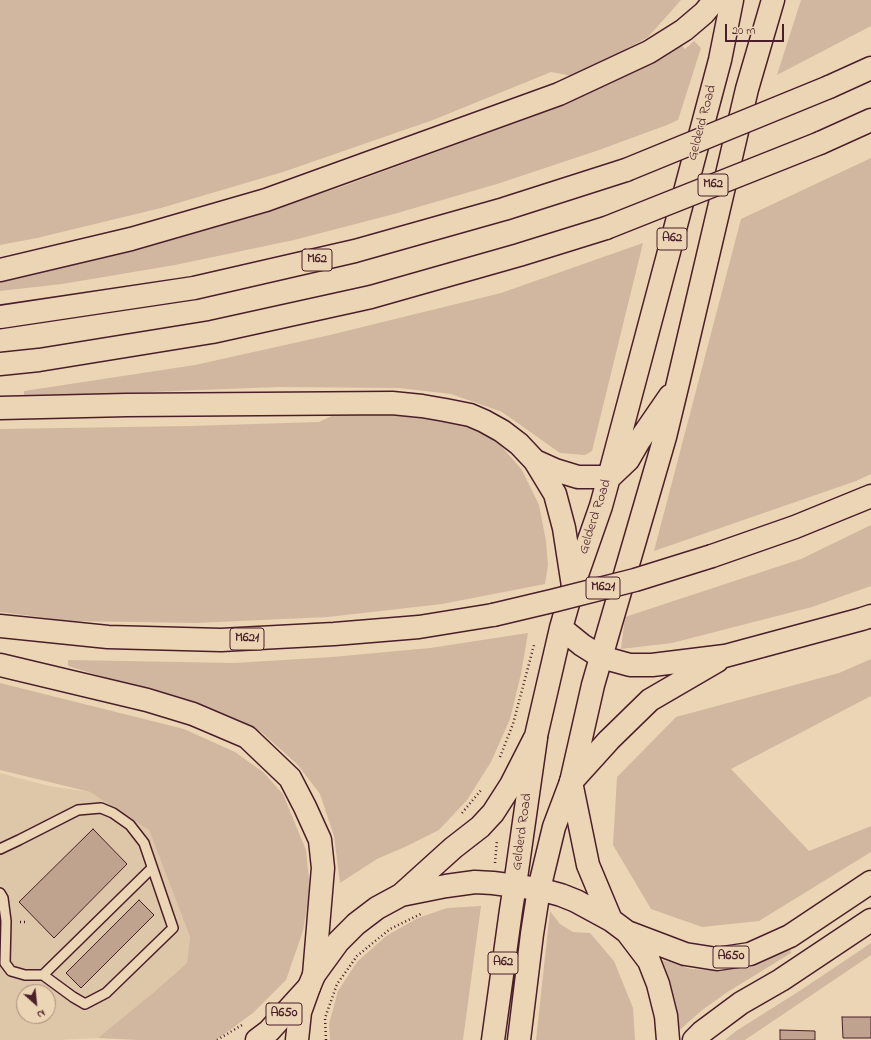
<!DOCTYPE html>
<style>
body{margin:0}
#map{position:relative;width:871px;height:1040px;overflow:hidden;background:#ecd5b5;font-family:"Indie Flower",sans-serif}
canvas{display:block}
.north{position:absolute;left:16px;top:984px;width:40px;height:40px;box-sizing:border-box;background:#ecd5b5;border:1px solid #ab8c7e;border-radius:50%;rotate:153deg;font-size:11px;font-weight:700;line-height:16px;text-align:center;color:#4a1f2b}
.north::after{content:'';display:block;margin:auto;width:14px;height:18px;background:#4a1f2b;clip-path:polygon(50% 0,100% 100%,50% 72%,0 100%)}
.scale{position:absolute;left:725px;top:24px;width:59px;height:18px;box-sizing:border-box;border:2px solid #4a1f2b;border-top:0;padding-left:5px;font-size:12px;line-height:14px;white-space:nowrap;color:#4a1f2b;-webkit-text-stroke:3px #ecd5b5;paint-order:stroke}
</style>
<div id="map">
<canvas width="871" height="1040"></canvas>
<div class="north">N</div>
<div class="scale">20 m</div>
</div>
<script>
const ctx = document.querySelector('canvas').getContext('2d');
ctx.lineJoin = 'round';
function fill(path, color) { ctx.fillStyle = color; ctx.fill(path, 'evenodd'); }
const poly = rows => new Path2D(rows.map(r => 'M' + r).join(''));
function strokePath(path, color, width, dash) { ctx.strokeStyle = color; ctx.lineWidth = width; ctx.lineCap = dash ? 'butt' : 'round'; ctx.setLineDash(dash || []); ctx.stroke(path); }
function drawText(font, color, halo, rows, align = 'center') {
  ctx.font = font + ' "Indie Flower",sans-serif'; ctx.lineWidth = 3; ctx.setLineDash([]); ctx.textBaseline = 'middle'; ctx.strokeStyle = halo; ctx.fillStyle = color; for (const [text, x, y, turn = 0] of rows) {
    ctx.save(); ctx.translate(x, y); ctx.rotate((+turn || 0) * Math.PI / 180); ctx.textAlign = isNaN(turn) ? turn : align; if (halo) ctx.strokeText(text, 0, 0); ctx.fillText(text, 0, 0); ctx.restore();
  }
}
const built = poly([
 [0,773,49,786,90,792,134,816,149,830,190,937,187,963,126,1017,98,1038,59,1040,0,1040],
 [24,992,48,992,48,1016,24,1016]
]);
const green = poly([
 [0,0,681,0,666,17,648,37,611,58,572,76,551,72,433,120,283,172,161,208,37,238,0,245],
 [801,0,871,0,871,26,777,75],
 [694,41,701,48,678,120,667,125,599,150,497,184,394,214,294,240,175,265,62,284,0,291,0,280,253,215,341,187,521,121,634,72,661,57,679,43,685,49],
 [871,158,871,474,856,481,654,551,741,219],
 [643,243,592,451,585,455,560,453,502,412,451,394,399,388,279,387,98,394,24,395,24,391,195,365,330,335,501,293],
 [340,412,408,413,453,420,496,440,522,470,539,505,546,541,548,565,545,584,442,604,328,617,196,623,71,621,0,612,0,429,190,426,319,422],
 [871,525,871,586,812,607,672,643,621,649,625,617,801,559],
 [528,633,521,674,510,719,491,762,467,800,439,830,407,846,377,859,340,883,334,836,320,794,297,764,261,732,217,712,68,666,68,660,234,663,332,657,430,648],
 [871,659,871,696,731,769,809,851,871,826,871,852,759,921,702,927,651,909,613,845,617,777,676,717,839,673],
 [0,683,184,729,235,752,263,772,283,794,306,850,310,889,303,931,286,980,253,1013,216,1040,138,1040,98,1038,153,993,187,963,190,937,149,830,90,792,0,770],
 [481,906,463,1040,330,1040,329,1024,338,991,357,962,386,936,418,918,447,908],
 [550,911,560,924,573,932,590,933,614,961,633,1008,635,1040,536,1040],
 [871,943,871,955,745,1040,725,1040,736,1031,801,990],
 [790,948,791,953,726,993,701,1011,673,1036,653,957,691,969,710,970,736,968,762,962]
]);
const building = poly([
 [93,829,127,864,54,938,19,902,93,829],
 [139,900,154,915,81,988,66,973,139,900],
 [842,1017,871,1017,871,1038,843,1038,842,1017],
 [780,1030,815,1031,815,1040,780,1040,780,1030]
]);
const path = poly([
 [500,757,513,724,534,645],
 [462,813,482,789],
 [495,863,497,840],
 [20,922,28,922],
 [217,1040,242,1025],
 [326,1040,325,1018,337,984,357,956,390,929,423,913]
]);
const service = poly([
 [0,849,19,840,78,810,101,808,113,813,130,825,144,843,173,928,106,993,85,1004,73,997,43,975],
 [0,893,3,898,6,921,5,963,11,971,25,975,43,975,152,868]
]);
const primary = poly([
 [257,1040,269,1031,309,987],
 [493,1040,511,910,515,885,536,738],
 [519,1040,532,934,539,889,554,827,571,782]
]);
const trunk = poly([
 [610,477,628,460,639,441,670,396],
 [561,628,582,645,601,657],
 [401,895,446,886,475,882,493,883,539,889,561,895,576,901,611,920,627,932,649,961,658,984,666,1016,668,1040],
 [611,920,588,865,571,782,593,685,608,633,665,437,678,383,747,89,773,0],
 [627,932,685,954,717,959,750,954,790,936,871,882],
 [297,1040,300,1012,309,987,314,975,338,942,356,924,377,908,401,895,453,848,480,827,493,813,511,785,536,736,561,628,573,586,601,506,609,477,720,60,732,0],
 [694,1040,702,1032,741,1003,781,980,871,920]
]);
const motorway = poly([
 [829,87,871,68],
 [820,143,871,120],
 [0,270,131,239,266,200,559,94,649,52,684,30,704,13,715,0],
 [0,317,194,288,355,251,504,209,626,170],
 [0,364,39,360,212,332,371,297,519,255,606,228],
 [0,408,127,405,392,403,422,406,445,410,470,415,484,421,502,431,519,444,535,461,555,494,564,528,573,586],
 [535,461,555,470,578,477,609,477],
 [712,556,795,527,871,496],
 [0,626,108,637,221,640,334,634,419,627,493,615],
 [601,657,630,665,652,665,725,656,862,619,871,616],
 [0,665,147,700,193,714,247,737,290,778,305,807,320,840,323,868,314,975],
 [571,782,609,740,650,700,717,661]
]);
const motorwayBridge = poly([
 [626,170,829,87],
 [606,228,820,143],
 [493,615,552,601,635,580,712,556]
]);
const shields = [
 [713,185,30],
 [672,239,30],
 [317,260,30],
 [603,588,34],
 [247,639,34],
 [731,957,36],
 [503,963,30],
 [284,1014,36]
];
const shieldNames = [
 ["M62",713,185],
 ["A62",672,239],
 ["M62",317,260],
 ["M621",603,588],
 ["M621",247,639],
 ["A650",731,957],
 ["A62",503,963],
 ["A650",284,1014]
];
const streetNames = [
 ["Gelderd Road",703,123,-75],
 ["Gelderd Road",596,517,-72],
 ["Gelderd Road",523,832,-82]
];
fill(built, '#dec6a9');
fill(green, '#d1b79f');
fill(building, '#bfa38e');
strokePath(building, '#4a1f2b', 1);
strokePath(service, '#4a1f2b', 12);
strokePath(primary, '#4a1f2b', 25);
strokePath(trunk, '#4a1f2b', 25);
strokePath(motorway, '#4a1f2b', 25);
strokePath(path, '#4a1f2b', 2.5, [1, 3]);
strokePath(service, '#ecd5b5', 9);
strokePath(primary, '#ecd5b5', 22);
strokePath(trunk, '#ecd5b5', 22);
strokePath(motorway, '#ecd5b5', 22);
strokePath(motorwayBridge, '#4a1f2b', 25, []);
strokePath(motorwayBridge, '#ecd5b5', 22);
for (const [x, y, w] of shields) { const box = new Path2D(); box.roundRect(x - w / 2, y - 11, w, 22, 3); ctx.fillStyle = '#ecd5b5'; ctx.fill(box); strokePath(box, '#4a1f2b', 1); }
drawText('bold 13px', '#4a1f2b', null, shieldNames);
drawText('14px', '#4a1f2b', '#ecd5b5', streetNames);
</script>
